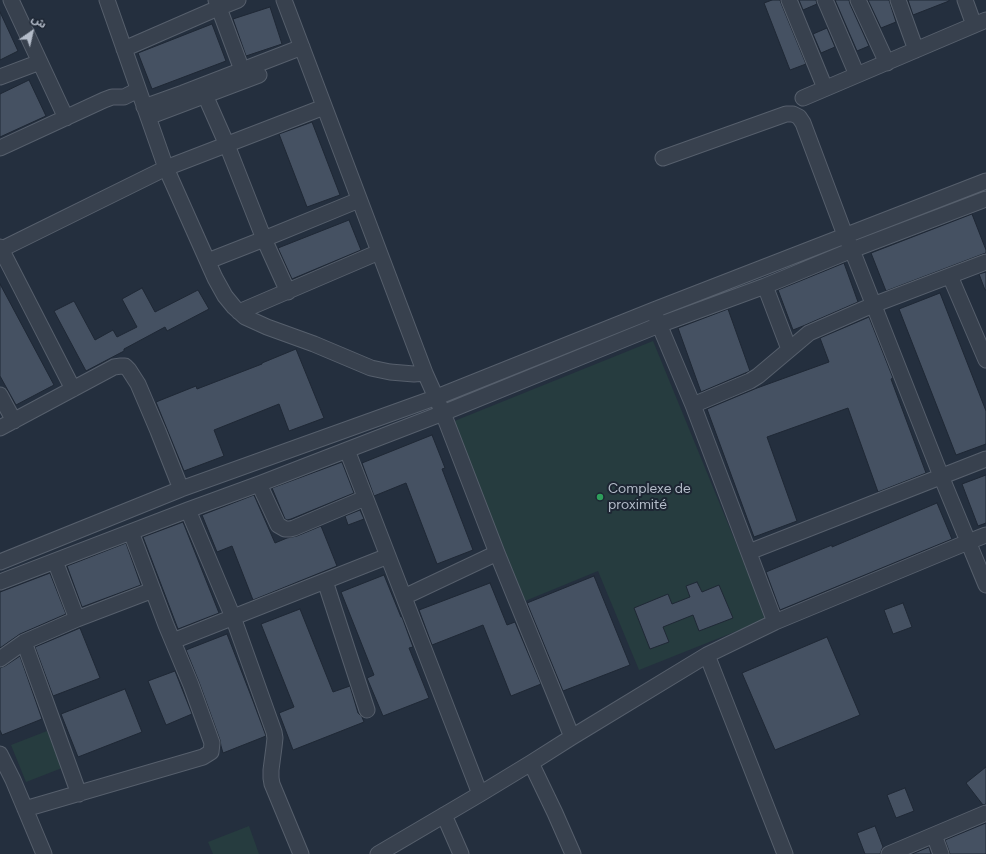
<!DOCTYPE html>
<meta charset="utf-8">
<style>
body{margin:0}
#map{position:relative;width:986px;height:854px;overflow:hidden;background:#242f3e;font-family:Figtree,"Noto Sans Arabic",sans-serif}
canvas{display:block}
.north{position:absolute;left:12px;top:12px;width:40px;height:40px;-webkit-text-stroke:3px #1d2633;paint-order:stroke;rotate:34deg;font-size:11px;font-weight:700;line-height:16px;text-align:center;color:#b4bcc9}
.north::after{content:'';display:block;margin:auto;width:14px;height:18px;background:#b4bcc9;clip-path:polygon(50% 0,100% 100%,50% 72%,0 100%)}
</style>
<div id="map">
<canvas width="986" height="854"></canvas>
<div class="north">ش</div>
</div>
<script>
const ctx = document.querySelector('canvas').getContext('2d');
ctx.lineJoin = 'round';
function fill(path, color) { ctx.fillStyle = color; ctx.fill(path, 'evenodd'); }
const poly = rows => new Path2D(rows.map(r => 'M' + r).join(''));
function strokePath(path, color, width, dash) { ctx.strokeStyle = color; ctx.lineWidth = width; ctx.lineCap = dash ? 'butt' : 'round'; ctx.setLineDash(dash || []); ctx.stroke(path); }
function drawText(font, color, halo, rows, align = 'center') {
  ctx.font = font + ' Figtree,sans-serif'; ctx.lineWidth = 4; ctx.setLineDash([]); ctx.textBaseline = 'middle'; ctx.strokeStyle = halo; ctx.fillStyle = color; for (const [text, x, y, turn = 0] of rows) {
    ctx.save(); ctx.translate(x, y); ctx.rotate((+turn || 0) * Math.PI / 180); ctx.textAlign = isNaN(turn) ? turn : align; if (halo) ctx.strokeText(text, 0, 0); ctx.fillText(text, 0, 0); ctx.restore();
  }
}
const green = poly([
 [653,341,767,619,639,670,598,571,525,601,452,422],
 [47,731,62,768,26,782,11,745],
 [249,826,259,854,213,854,208,842]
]);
const building = poly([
 [772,0,780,0,781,3,806,64,790,70,764,3,772,0],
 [799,0,816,0,817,4,803,10,799,0],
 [835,0,849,0,850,4,869,46,857,51,835,0],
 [868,0,889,0,896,22,881,28,868,0],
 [908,0,949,0,949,1,913,15,908,0],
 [270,7,282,44,246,56,233,19,270,7],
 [0,12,18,51,0,60,0,12],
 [212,24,226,61,152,89,138,53,212,24],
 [827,28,835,47,821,53,813,34,827,28],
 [29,80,46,116,0,137,0,94,29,80],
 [312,122,340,195,307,207,279,134,312,122],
 [972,214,986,250,986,253,983,254,886,291,871,253,972,214],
 [349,220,361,250,292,279,278,248,349,220],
 [844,263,858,302,803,326,793,330,778,290,844,263],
 [986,272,986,290,985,290,979,274,986,272],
 [0,284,54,385,16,405,0,376,0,284],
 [142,288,155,312,198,290,209,309,167,331,165,327,124,349,124,351,86,371,54,311,74,301,95,340,113,330,117,337,137,327,122,299,142,288],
 [940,293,986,411,986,444,956,455,899,309,940,293],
 [728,309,750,371,701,392,678,328,728,309],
 [869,317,889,368,893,378,891,379,926,473,878,492,848,408,767,437,797,521,754,537,707,409,757,388,829,362,820,338,869,317],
 [296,349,324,418,289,431,279,404,214,430,224,456,184,471,156,402,196,386,197,389,262,364,262,363,296,349],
 [432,435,445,468,442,469,473,550,437,564,406,483,374,496,362,463,432,435],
 [342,462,354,493,291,519,287,520,285,519,272,488,342,462],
 [986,475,986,523,978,526,962,484,986,475],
 [254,495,275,543,287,538,297,536,321,526,337,566,253,600,232,546,217,552,202,515,254,495],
 [937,503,952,539,780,610,766,572,832,545,832,547,937,503],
 [360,510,364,519,348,525,345,516,360,510],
 [183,522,219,613,178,629,143,537,183,522],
 [126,543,141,585,82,607,67,566,126,543],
 [50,573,66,614,20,634,0,648,0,592,50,573],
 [384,575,401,617,402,617,413,647,409,648,429,698,383,716,367,678,374,675,341,592,384,575],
 [594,576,630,665,563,691,527,603,594,576],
 [697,582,702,592,719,585,733,618,699,631,693,615,663,627,669,642,650,649,634,608,668,594,672,604,690,597,686,586,697,582],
 [490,583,507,625,515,622,541,684,511,696,483,625,432,645,419,610,490,583],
 [903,603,912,627,893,634,884,610,903,603],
 [300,609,333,692,350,686,358,713,362,717,364,722,293,750,279,713,294,707,261,624,300,609],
 [80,628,100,678,53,696,35,647,80,628],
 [227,634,253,701,266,736,223,753,221,746,220,740,199,682,186,650,227,634],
 [827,637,860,715,775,750,742,673,827,637],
 [20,656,42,719,2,735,0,730,0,668,5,666,20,656],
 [175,671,192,714,166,725,148,681,175,671],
 [125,689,142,732,78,757,61,714,125,689],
 [986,767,986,804,983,805,966,783,986,767],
 [905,788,914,811,896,818,887,795,905,788],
 [986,823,986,854,950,854,945,840,986,823],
 [875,826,883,847,882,849,880,854,865,854,857,833,875,826],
 [929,847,931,854,912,854,929,847]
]);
const minor = poly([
 [11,0,66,118],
 [107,0,166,168,215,278,225,296,234,307,245,317,267,327,314,344,371,368,390,372,414,374,425,373],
 [216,0,242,70],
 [284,0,425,373,443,413,497,553,572,737],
 [789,0,825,88],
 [825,0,857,75],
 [858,0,887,63],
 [898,0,916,50],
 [965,0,974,25],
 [124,49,218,8,238,0],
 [0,77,40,62],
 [201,86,227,145,264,239,288,292],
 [803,98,986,20],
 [144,107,183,93,302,47],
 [148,117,259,75],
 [0,148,104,100,112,97,124,97,138,90],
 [663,158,786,114,793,114,799,117,803,123,845,235,852,250,941,476,986,585],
 [0,247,73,389],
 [0,250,166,168,324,107],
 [208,261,264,239,359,200],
 [950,276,986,360],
 [765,286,789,349],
 [239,312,379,252],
 [656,317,693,405,775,622],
 [0,395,14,421],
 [693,405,750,381,758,376,809,333,873,305,986,262],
 [0,428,114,367,121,366,125,366,129,370,138,384,158,431,181,489],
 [347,450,480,794],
 [259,484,278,525,285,529,290,529,294,528,365,498],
 [188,510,233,617,274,732,275,738,274,747,271,770,271,778,272,784,301,854],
 [749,552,986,459],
 [55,561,77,619],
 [0,562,181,489,437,397,654,310,986,181],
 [325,581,367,710],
 [0,582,188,510,259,484,347,450,443,413,659,325,765,286,852,250,986,199],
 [404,597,497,553],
 [173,641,388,556],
 [24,642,79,794],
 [707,655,785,854],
 [0,659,24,642,77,619,153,590],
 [0,754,13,780,44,854],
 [531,763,555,813,573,854],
 [25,809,203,757,211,752,212,743,191,685,166,625,131,532],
 [444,815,461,854],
 [934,835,941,854],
 [378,854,480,794,531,763,572,737,707,655,775,622,968,542,986,535],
 [889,854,986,813]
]);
const markers = [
 [600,497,4,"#2e9e5b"]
];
const poiNames = [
 ["Complexe de",608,489],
 ["proximité",608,505]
];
fill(green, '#263c3f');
fill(building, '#455162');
strokePath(building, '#1f2835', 1);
strokePath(minor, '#565f6c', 17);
strokePath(minor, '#38414e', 15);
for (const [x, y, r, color] of markers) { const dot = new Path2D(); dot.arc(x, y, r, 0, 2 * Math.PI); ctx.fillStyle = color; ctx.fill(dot); strokePath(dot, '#1d2633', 1.5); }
drawText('14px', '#b4bcc9', '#1d2633', poiNames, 'left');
</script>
